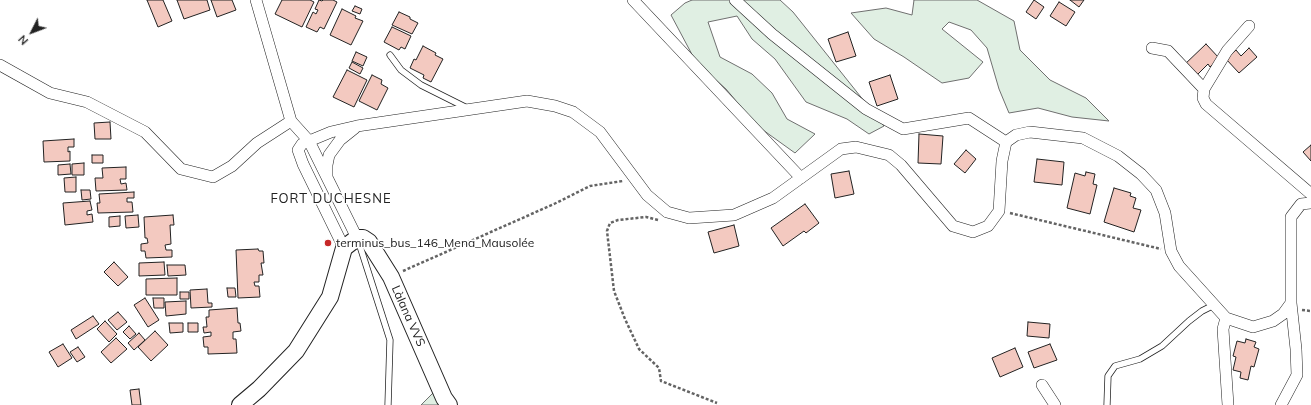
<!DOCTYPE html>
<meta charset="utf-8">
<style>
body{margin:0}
#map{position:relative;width:1311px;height:405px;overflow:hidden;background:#fff;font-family:Mulish,sans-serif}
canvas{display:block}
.north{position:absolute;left:12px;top:12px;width:40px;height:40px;-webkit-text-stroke:3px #fff;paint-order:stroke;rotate:228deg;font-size:11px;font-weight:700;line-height:16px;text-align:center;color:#222}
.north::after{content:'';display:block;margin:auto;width:14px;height:18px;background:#222;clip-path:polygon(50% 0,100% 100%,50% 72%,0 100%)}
</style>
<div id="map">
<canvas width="1311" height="405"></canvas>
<div class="north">N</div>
</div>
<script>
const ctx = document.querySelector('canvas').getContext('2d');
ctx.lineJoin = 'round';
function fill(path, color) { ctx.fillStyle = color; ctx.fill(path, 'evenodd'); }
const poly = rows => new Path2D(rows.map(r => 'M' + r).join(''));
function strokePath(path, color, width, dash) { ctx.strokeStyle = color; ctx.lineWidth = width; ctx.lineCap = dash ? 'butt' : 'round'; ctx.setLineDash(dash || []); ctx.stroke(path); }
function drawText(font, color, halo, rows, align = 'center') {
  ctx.font = font + ' Mulish,sans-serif'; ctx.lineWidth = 3; ctx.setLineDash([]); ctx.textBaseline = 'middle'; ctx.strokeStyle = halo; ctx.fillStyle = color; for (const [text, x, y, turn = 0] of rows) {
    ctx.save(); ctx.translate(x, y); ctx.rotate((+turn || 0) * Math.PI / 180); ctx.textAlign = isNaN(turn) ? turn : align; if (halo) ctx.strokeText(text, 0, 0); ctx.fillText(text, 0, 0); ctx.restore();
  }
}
const green = poly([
 [692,0,780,0,793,12,884,126,869,134,847,119,806,102,775,59,752,39,737,16,708,22,720,57,752,74,772,93,787,119,815,134,795,153,756,125,726,89,696,62,671,15,685,3,692,0],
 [914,0,977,0,1014,21,1020,50,1050,80,1086,98,1109,121,1072,117,1038,108,1009,113,999,89,987,48,971,30,949,22,942,29,983,62,969,78,942,83,904,57,874,39,851,13,886,8,912,15,914,0],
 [434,392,443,405,421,405,434,392]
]);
const building = poly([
 [147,0,163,0,172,21,158,27,147,0],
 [177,0,207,0,210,10,184,19,177,0],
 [211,0,232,0,236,10,217,17,211,0],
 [282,0,310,0,314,2,302,27,275,14,282,0],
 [319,0,322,1,323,0,333,0,337,2,324,29,320,27,317,32,306,27,313,12,316,14,318,10,315,9,319,0],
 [1034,0,1044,7,1036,19,1026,12,1034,0],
 [1070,0,1084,0,1079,7,1070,0],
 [1059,2,1075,12,1066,26,1050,16,1059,2],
 [355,6,362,9,360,14,352,11,355,6],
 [342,9,356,16,355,18,363,21,351,45,330,35,342,9],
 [399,12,410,17,410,19,418,23,412,34,392,25,399,12],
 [392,27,411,36,405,49,401,47,399,50,384,42,392,27],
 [848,32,856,56,836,62,828,39,848,32],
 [1206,44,1219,58,1210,67,1208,64,1196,76,1183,66,1206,44],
 [423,46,436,53,435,55,443,59,431,82,423,78,424,75,410,68,414,59,416,60,423,46],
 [1249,48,1257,57,1239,73,1226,59,1236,50,1241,56,1249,48],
 [356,52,367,57,363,66,352,61,356,52],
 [352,62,363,68,360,74,349,68,352,62],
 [347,70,367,80,354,107,333,97,347,70],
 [372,75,382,80,381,84,388,88,377,110,359,101,372,75],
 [890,75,898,99,877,106,869,82,890,75],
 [110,122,111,139,95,139,94,123,110,122],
 [919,134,943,136,941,164,918,163,919,134],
 [74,139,74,147,68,147,68,152,70,151,70,161,44,162,43,141,74,139],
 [1311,145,1311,161,1303,152,1311,145],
 [966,150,976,159,965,173,954,164,966,150],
 [92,155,103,155,103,163,92,163,92,155],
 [1037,159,1064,162,1062,185,1034,182,1037,159],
 [84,163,84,175,72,175,72,164,84,163],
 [70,164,71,174,58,175,58,165,70,164],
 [126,167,126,179,120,179,121,184,126,183,127,190,96,191,95,178,103,178,102,168,126,167],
 [849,171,854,194,835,198,831,174,849,171],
 [1086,172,1095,174,1093,184,1097,185,1090,214,1067,208,1075,173,1085,176,1086,172],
 [76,177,76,192,65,192,64,178,76,177],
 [1114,188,1131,193,1130,196,1136,198,1133,208,1141,210,1134,232,1104,222,1114,188],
 [81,190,90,190,91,199,82,200,81,190],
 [134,192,134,198,127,198,127,202,132,202,133,212,98,213,97,203,100,203,99,194,134,192],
 [90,201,92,210,87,211,87,215,92,214,93,222,65,225,63,203,90,201],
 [805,204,819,223,806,233,804,231,783,246,771,228,805,204],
 [138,215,139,227,126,228,125,216,138,215],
 [173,215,174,225,170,225,171,244,165,245,166,250,172,250,172,257,146,258,145,251,141,251,141,244,148,243,147,238,145,238,144,217,173,215],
 [120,216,120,226,109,227,109,217,120,216],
 [734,225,739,246,714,253,708,232,734,225],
 [258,249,259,251,263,251,264,263,261,263,263,275,259,275,259,282,254,282,255,286,259,286,260,297,238,298,236,250,258,249],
 [114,262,128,277,118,286,104,272,114,262],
 [164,262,165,275,139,276,139,263,164,262],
 [167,265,185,265,186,275,168,276,167,265],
 [177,278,177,295,146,295,146,279,177,278],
 [227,288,235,288,236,297,228,297,227,288],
 [207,289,208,303,212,303,212,307,191,308,190,290,207,289],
 [180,292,189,292,189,299,180,299,180,292],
 [145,298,159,320,148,327,134,305,145,298],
 [153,298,164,298,164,308,154,308,153,298],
 [186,301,186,314,166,316,165,302,186,301],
 [237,308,238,323,240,323,241,331,233,332,233,339,236,339,237,353,208,354,208,347,204,347,203,337,211,336,211,332,204,333,203,327,207,327,206,317,209,317,209,310,237,308],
 [118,312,127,322,117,330,108,320,118,312],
 [93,316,99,324,76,339,71,330,93,316],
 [105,321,117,334,109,342,97,329,105,321],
 [1028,322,1050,324,1049,338,1027,336,1028,322],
 [169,323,183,323,183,332,170,333,169,323],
 [188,323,198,323,198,332,188,332,188,323],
 [129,326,136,334,130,339,123,332,129,326],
 [155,331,168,345,151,361,138,347,155,331],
 [139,333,145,340,134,350,128,343,139,333],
 [116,338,127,349,111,363,101,352,116,338],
 [1246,339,1256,342,1254,347,1259,349,1254,367,1251,366,1248,380,1240,378,1241,372,1233,370,1236,357,1233,356,1237,341,1245,343,1246,339],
 [63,344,72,358,58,367,49,352,63,344],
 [1050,344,1057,360,1034,368,1028,352,1050,344],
 [78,347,85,357,77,362,70,352,78,347],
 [1015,348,1023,367,1000,377,992,358,1015,348],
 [139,389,141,405,132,405,130,390,139,389]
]);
const path = poly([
 [1010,213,1161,249],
 [658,220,646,217,618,220,610,223,607,231,614,291,625,319,639,349,659,368,661,381,717,403],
 [403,271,554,204,590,186,623,181],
 [1302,310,1311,311]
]);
const lane = poly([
 [390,55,401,70,421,85,467,108],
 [358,240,390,340,388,405],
 [1107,405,1108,376,1115,366,1140,359,1162,346,1189,321,1202,311,1214,305]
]);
const street = poly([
 [256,0,291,121,309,141,357,238],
 [633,0,801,178],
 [735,0,772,34,866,109,903,129,969,118,1006,142],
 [1249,26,1227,51,1204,89,1203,98,1206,104,1311,194],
 [1152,48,1168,51,1204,89],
 [0,65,50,93,87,102,145,132,181,169,213,177,232,166,257,143,291,121],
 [327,176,327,165,329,155,340,140,355,128],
 [344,248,303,164,298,150,302,144,331,132,357,126,527,101,555,106,573,112,600,132,647,195,667,212,689,218,734,215,773,198,841,149,856,147,889,155,901,165,953,226,973,232,988,226,999,211,1002,161,1006,142,1016,135,1030,132,1083,138,1118,156,1141,174,1156,190,1165,213,1171,251,1179,266,1226,318,1253,327,1273,321,1283,314,1291,303,1291,217,1301,204,1311,203],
 [1226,318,1223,329,1228,405],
 [1042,385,1055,405],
 [1281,405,1297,375,1296,349,1291,303]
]);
const secondary = poly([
 [240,405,259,389,296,351,330,297,344,248,357,238,363,238,369,242,391,277,444,398,449,405]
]);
const markers = [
 [328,243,4,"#c62828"]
];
const poiNames = [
 ["terminus_bus_146_Mena_Mausolée",336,243]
];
const streetNames = [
 ["Làlana VVS",408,316,66]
];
const neighbourhoodNames = [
 ["FORT DUCHESNE",331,199]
];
fill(green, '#e0efe3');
strokePath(green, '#6f6f6f', 1);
fill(building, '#f3c9c0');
strokePath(building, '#222', 1);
strokePath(lane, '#222', 7);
strokePath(street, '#222', 12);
strokePath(secondary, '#222', 18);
strokePath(path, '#646464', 2.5, [3, 2]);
strokePath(lane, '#fff', 5.5);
strokePath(street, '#fff', 11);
strokePath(secondary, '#fff', 16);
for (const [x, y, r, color] of markers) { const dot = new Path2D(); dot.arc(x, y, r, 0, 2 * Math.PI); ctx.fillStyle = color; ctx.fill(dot); strokePath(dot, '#fff', 1.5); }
drawText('12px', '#222', '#fff', poiNames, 'left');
drawText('12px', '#222', '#fff', streetNames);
ctx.letterSpacing = '1px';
drawText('13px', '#222', '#fff', neighbourhoodNames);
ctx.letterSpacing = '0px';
</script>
